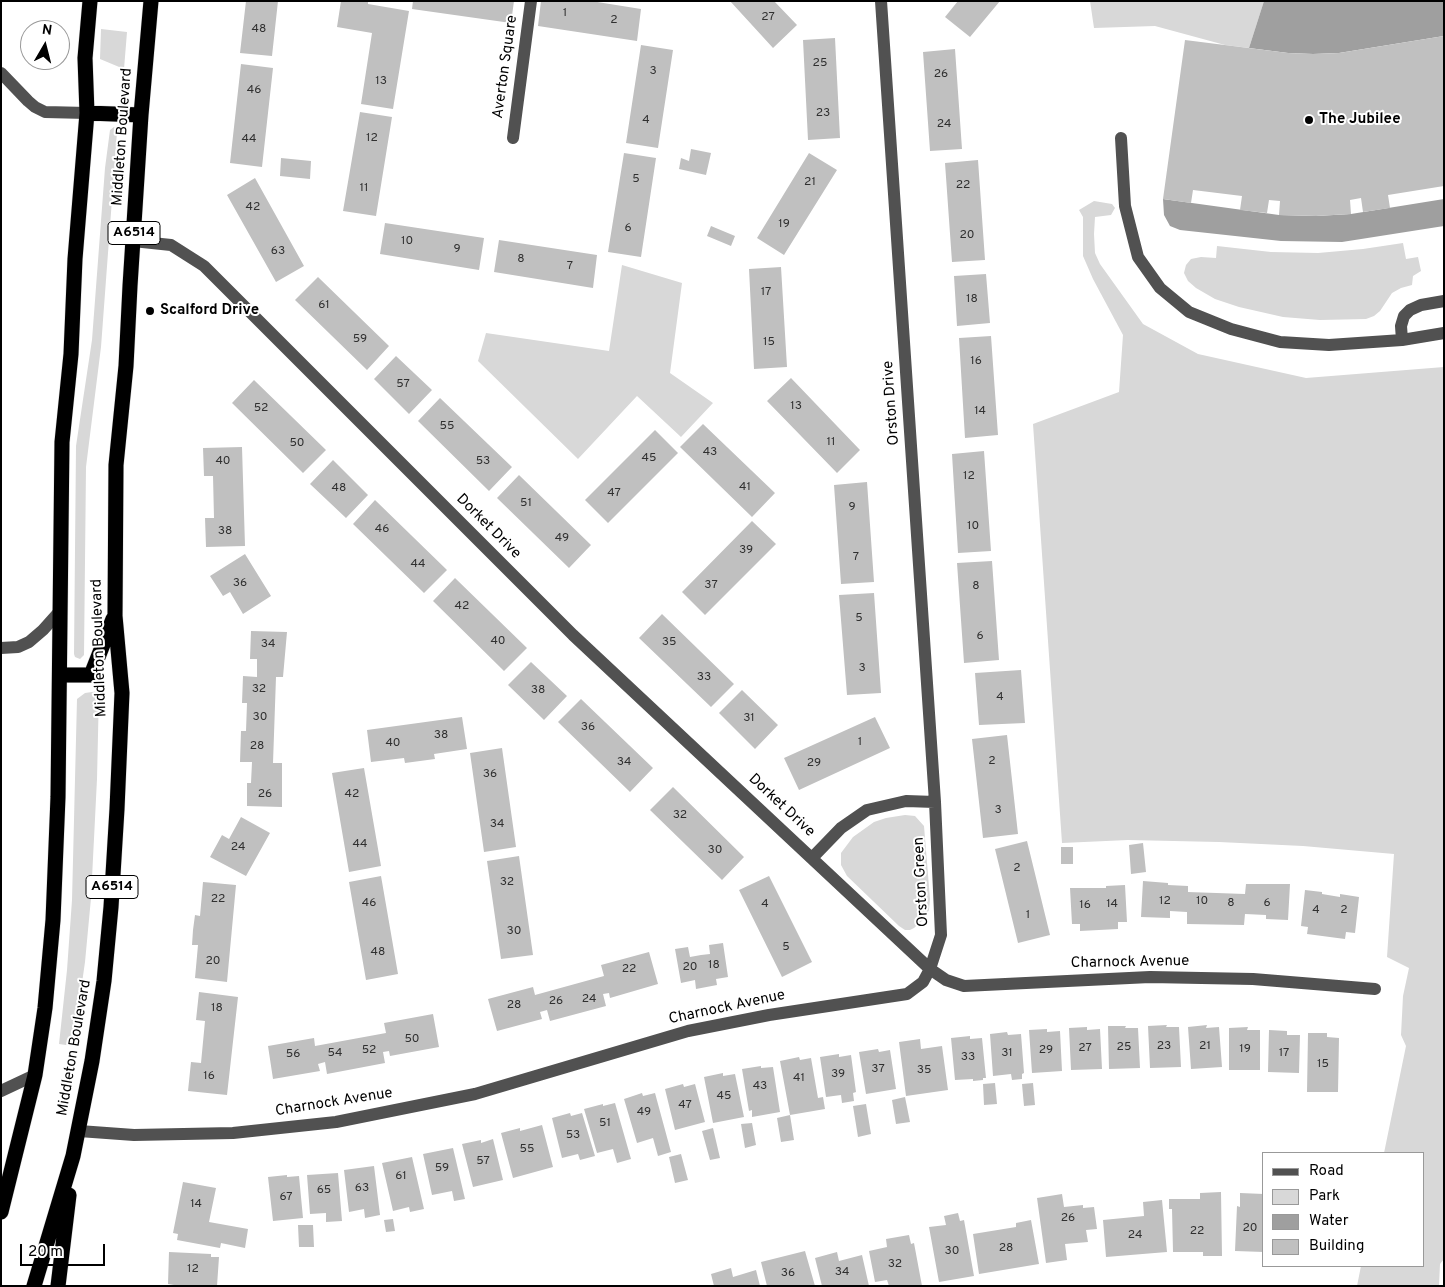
<!DOCTYPE html>
<style>
body{margin:0}
#map{position:relative;width:1445px;height:1287px;overflow:hidden;background:#fff;font-family:Overpass,sans-serif}
canvas{display:block}
.frame{position:absolute;inset:0;border:2px solid #000;pointer-events:none}
.legend{position:absolute;left:1262px;top:1152px;width:162px;height:115px;box-sizing:border-box;background:#fff;border:1px solid #999;margin:0;padding:6px 9px;list-style:none;font-size:15px;color:#000}
.legend li{display:flex;align-items:center;gap:10px;height:25px}
.legend b{width:25px;border:1px solid #999}
.north{position:absolute;left:20px;top:20px;width:50px;height:50px;box-sizing:border-box;background:#fff;border:1px solid #999;border-radius:50%;rotate:8deg;font-size:14px;font-weight:700;line-height:20px;text-align:center;color:#000}
.north::after{content:'';display:block;margin:auto;width:18px;height:22px;background:#000;clip-path:polygon(50% 0,100% 100%,50% 72%,0 100%)}
.scale{position:absolute;left:20px;top:1244px;width:85px;height:22px;box-sizing:border-box;border:2px solid #000;border-top:0;padding-left:6px;font-size:15px;line-height:18px;white-space:nowrap;color:#000;-webkit-text-stroke:4px #fff;paint-order:stroke}
</style>
<div id="map">
<canvas width="1445" height="1287"></canvas>
<div class="frame"></div>
<ul class="legend">
<li><b style="height:6px;background:#515151"></b>Road</li>
<li><b style="height:14px;background:#d8d8d8"></b>Park</li>
<li><b style="height:14px;background:#9f9f9f"></b>Water</li>
<li><b style="height:14px;background:#c0c0c0"></b>Building</li>
</ul>
<div class="north">N</div>
<div class="scale">20 m</div>
</div>
<script>
const ctx = document.querySelector('canvas').getContext('2d');
ctx.lineJoin = 'round';
function fill(path, color) { ctx.fillStyle = color; ctx.fill(path, 'evenodd'); }
const poly = rows => new Path2D(rows.map(r => 'M' + r).join(''));
function strokePath(path, color, width, dash) { ctx.strokeStyle = color; ctx.lineWidth = width; ctx.lineCap = dash ? 'butt' : 'round'; ctx.setLineDash(dash || []); ctx.stroke(path); }
function drawText(font, color, halo, rows, align = 'center') {
  ctx.font = font + ' Overpass,sans-serif'; ctx.lineWidth = 4; ctx.setLineDash([]); ctx.textBaseline = 'middle'; ctx.strokeStyle = halo; ctx.fillStyle = color; for (const [text, x, y, turn = 0] of rows) {
    ctx.save(); ctx.translate(x, y); ctx.rotate((+turn || 0) * Math.PI / 180); ctx.textAlign = isNaN(turn) ? turn : align; if (halo) ctx.strokeText(text, 0, 0); ctx.fillText(text, 0, 0); ctx.restore();
  }
}
const green = poly([
 [1090,1,1264,1,1249,48,1225,45,1155,26,1094,28],
 [101,29,127,32,124,69,100,59],
 [114,127,116,129,117,132,101,347,86,467,84,655,80,659,75,657,74,654,76,446,92,340,105,168,110,130],
 [1094,201,1112,204,1115,208,1111,215,1095,217,1094,234,1095,253,1100,264,1143,324,1198,354,1306,378,1444,367,1444,1259,1440,1264,1439,1286,1357,1286,1361,1266,1424,1266,1424,1153,1384,1153,1406,1046,1401,1035,1403,996,1409,968,1387,957,1394,854,1303,846,1219,842,1128,840,1062,843,1033,424,1119,392,1123,335,1093,279,1083,256,1083,217,1079,210],
 [1403,243,1406,259,1418,257,1421,271,1413,276,1412,285,1401,288,1392,293,1380,311,1374,316,1366,319,1320,320,1283,317,1239,307,1215,299,1196,288,1188,281,1184,273,1186,265,1191,259,1201,257,1216,258,1217,246,1271,252,1318,253,1363,249],
 [622,265,682,283,670,373,713,403,681,437,637,396,578,459,478,361,486,333,609,351],
 [99,691,97,779,91,898,85,962,73,1046,59,1044,67,970,72,900,77,699,85,693],
 [905,815,915,816,924,826,930,899,929,910,924,919,914,928,910,930,905,930,899,926,847,876,841,865,841,853,853,837,874,822,886,818]
]);
const water = poly([
 [1264,1,1444,1,1444,36,1339,53,1313,54,1288,53,1249,48],
 [1163,199,1279,215,1316,216,1351,214,1444,199,1444,226,1342,242,1281,241,1180,230,1170,226,1164,215]
]);
const building = poly([
 [246,1,278,1,272,56,240,53],
 [341,1,368,1,368,4,409,11,393,109,361,104,372,33,337,27],
 [413,1,514,1,511,23,412,9],
 [541,1,591,1,641,9,637,41,538,26],
 [730,1,774,1,797,25,773,48],
 [958,1,1000,1,970,37,945,17],
 [1444,36,1444,186,1388,195,1390,208,1363,212,1361,198,1350,200,1351,214,1316,216,1279,215,1280,201,1269,200,1267,213,1240,210,1242,196,1193,190,1191,203,1163,199,1185,40,1288,53,1313,54,1339,53],
 [835,38,840,138,808,140,803,40],
 [641,45,673,50,658,148,626,143],
 [955,49,962,149,930,151,923,52],
 [241,64,273,68,262,167,230,163],
 [360,112,392,117,376,216,343,211],
 [691,149,711,153,706,175,679,169,681,158,689,161],
 [624,153,656,158,641,257,608,252],
 [809,153,837,170,784,255,757,238],
 [281,158,311,161,310,179,280,176],
 [978,160,985,260,952,262,945,163],
 [255,178,304,266,276,282,227,195],
 [385,223,484,238,479,270,380,254],
 [711,226,735,236,731,246,707,236],
 [499,240,597,255,593,288,494,272],
 [781,267,787,367,754,369,749,269],
 [986,274,990,323,957,326,954,276],
 [318,277,389,346,367,370,295,300],
 [991,336,998,435,965,438,959,338],
 [396,356,432,390,409,414,374,379],
 [791,378,860,450,837,473,767,401],
 [254,380,326,450,303,473,232,403],
 [440,398,512,467,489,491,418,421],
 [703,424,775,493,752,517,680,447],
 [655,430,678,453,608,523,585,500],
 [242,447,245,546,206,547,205,518,214,518,213,476,204,476,203,448],
 [984,451,991,551,958,553,952,454],
 [333,460,368,495,346,518,310,484],
 [519,475,591,545,569,568,497,498],
 [867,482,874,582,841,584,834,485],
 [375,500,447,570,424,593,353,524],
 [752,521,776,544,705,615,682,592],
 [245,554,271,596,243,614,230,592,223,596,210,576],
 [992,561,999,660,964,663,957,563],
 [455,578,527,648,504,671,433,601],
 [874,593,881,693,847,695,839,595],
 [662,614,734,684,711,707,639,638],
 [251,631,287,632,283,677,276,677,273,763,282,763,282,807,247,806,247,783,251,783,252,762,240,762,241,731,246,731,247,703,242,703,243,676,257,677,257,659,250,659],
 [531,662,567,696,544,720,508,685],
 [1021,670,1025,723,979,725,975,673],
 [742,690,778,725,755,749,719,713],
 [581,699,653,768,630,792,558,722],
 [462,717,467,749,434,754,435,759,405,763,404,758,371,762,367,730],
 [875,717,890,748,799,790,784,758],
 [1007,735,1018,834,983,838,972,739],
 [502,748,516,847,484,852,470,753],
 [364,768,381,866,349,872,332,773],
 [673,787,744,857,722,880,650,810],
 [241,817,270,833,246,876,210,857,222,835,229,839],
 [1027,841,1050,935,1018,943,995,849],
 [1143,843,1146,872,1131,874,1129,845],
 [1061,847,1073,847,1073,864,1061,864],
 [519,856,533,955,501,959,487,861],
 [381,876,398,974,366,980,349,882],
 [769,876,812,962,782,977,739,890],
 [1143,881,1168,883,1168,885,1188,886,1188,892,1245,894,1246,884,1290,884,1288,920,1266,919,1266,915,1245,914,1244,925,1187,924,1187,912,1170,911,1170,918,1141,917],
 [203,882,236,885,227,982,195,978,198,945,192,945,193,930,195,915,200,916],
 [1125,885,1127,922,1118,922,1118,929,1080,931,1080,924,1072,924,1070,888,1106,888,1106,886],
 [1305,890,1322,892,1322,894,1340,897,1340,894,1359,897,1355,933,1346,932,1345,939,1307,934,1308,927,1301,926],
 [723,943,728,977,716,979,717,985,696,989,695,980,681,983,675,949,688,947,690,957,701,955,710,954,709,945],
 [649,952,658,984,610,998,609,993,603,994,606,1006,550,1021,547,1010,540,1012,542,1019,497,1031,488,999,533,987,535,995,604,976,601,965],
 [199,992,238,997,227,1095,188,1091,191,1062,201,1063,205,1021,196,1020],
 [433,1014,439,1047,390,1056,389,1051,383,1052,385,1063,327,1074,325,1062,318,1064,320,1071,273,1079,268,1046,314,1038,315,1046,386,1033,384,1023],
 [1167,1025,1166,1027,1179,1027,1181,1067,1150,1068,1148,1026],
 [1207,1025,1206,1028,1219,1027,1222,1067,1191,1069,1188,1027],
 [1108,1026,1126,1026,1125,1028,1138,1028,1140,1068,1109,1069],
 [1087,1027,1087,1030,1100,1029,1102,1069,1071,1070,1069,1028],
 [1248,1027,1247,1030,1260,1030,1260,1070,1229,1070,1229,1028],
 [1047,1029,1047,1032,1060,1031,1062,1071,1032,1073,1029,1030],
 [1269,1030,1287,1031,1287,1035,1300,1035,1299,1073,1268,1072],
 [1007,1032,1008,1035,1021,1034,1024,1073,1022,1074,1022,1079,1012,1080,1011,1074,993,1076,990,1034],
 [1308,1033,1327,1033,1327,1037,1339,1038,1338,1092,1307,1092],
 [970,1036,970,1039,982,1038,986,1078,983,1078,983,1080,973,1081,973,1079,955,1080,951,1038],
 [920,1039,921,1049,942,1046,948,1090,906,1096,899,1042],
 [878,1049,879,1052,890,1050,896,1089,866,1094,859,1052],
 [839,1054,839,1057,851,1055,856,1092,853,1093,854,1101,842,1103,841,1095,826,1097,820,1057],
 [799,1057,800,1060,811,1058,818,1098,823,1097,825,1109,790,1115,780,1061],
 [761,1066,761,1068,773,1067,780,1112,752,1117,752,1110,749,1111,742,1069],
 [723,1073,723,1076,735,1074,744,1117,713,1123,704,1077],
 [995,1083,997,1104,984,1105,983,1084],
 [1033,1083,1035,1105,1024,1106,1022,1084],
 [683,1084,684,1087,695,1084,705,1122,675,1130,665,1089],
 [642,1093,643,1096,655,1093,671,1152,658,1156,653,1138,637,1143,624,1099],
 [905,1097,910,1122,896,1124,892,1100],
 [615,1103,631,1159,617,1163,613,1149,597,1153,584,1109,603,1104,603,1106],
 [866,1104,871,1134,858,1137,853,1106],
 [570,1113,571,1116,582,1113,595,1156,580,1160,578,1154,562,1158,552,1118],
 [790,1115,794,1140,781,1142,777,1118],
 [752,1123,756,1145,745,1148,741,1124],
 [542,1125,553,1167,513,1178,501,1133,520,1128,520,1131],
 [713,1128,720,1158,710,1160,702,1131],
 [493,1139,503,1180,473,1187,462,1144,481,1140,481,1143],
 [453,1148,465,1199,454,1201,452,1191,432,1195,423,1154],
 [681,1154,688,1180,675,1183,669,1157],
 [412,1157,424,1209,410,1212,409,1207,393,1211,382,1163],
 [374,1166,380,1215,365,1218,364,1209,349,1212,344,1170],
 [338,1173,342,1221,326,1222,326,1213,310,1214,307,1175],
 [287,1175,287,1177,299,1176,303,1218,273,1221,268,1177],
 [183,1182,216,1188,209,1222,248,1229,245,1248,221,1243,220,1248,177,1240,178,1234,173,1233],
 [1221,1192,1222,1256,1203,1256,1203,1252,1173,1252,1172,1209,1169,1209,1169,1199,1200,1199,1200,1193],
 [1240,1193,1264,1194,1264,1252,1235,1251,1237,1206,1240,1207],
 [1062,1194,1064,1207,1083,1205,1083,1208,1094,1207,1097,1229,1086,1230,1088,1242,1065,1244,1067,1260,1046,1263,1037,1198],
 [1162,1200,1167,1252,1106,1257,1103,1220,1144,1216,1143,1202],
 [958,1213,960,1221,964,1220,974,1276,939,1282,929,1227,946,1225,944,1216],
 [393,1219,395,1231,386,1232,384,1220],
 [1031,1220,1039,1264,979,1274,973,1234,1016,1227,1016,1223],
 [298,1225,313,1225,314,1247,299,1247],
 [909,1235,911,1244,914,1243,922,1286,889,1286,887,1280,875,1282,869,1251,887,1247,886,1239],
 [805,1251,815,1286,767,1286,761,1262],
 [169,1252,211,1254,211,1257,219,1257,217,1286,180,1286,168,1284],
 [837,1252,839,1261,862,1255,869,1286,822,1286,815,1258],
 [731,1268,733,1277,756,1270,760,1286,714,1286,711,1274]
]);
const minor = poly([
 [1,73,28,101,35,107,45,112,87,113],
 [513,138,531,1],
 [1121,138,1125,206,1138,257,1160,288,1189,312,1231,329,1280,342,1329,345,1402,340,1444,333],
 [133,241,171,245,204,266,573,635,930,969,946,980,964,986,1150,977,1253,979,1375,989],
 [1402,340,1401,326,1404,316,1410,310,1421,305,1444,301],
 [1,648,18,647,29,642,43,630,60,611],
 [812,858,841,828,867,810,906,801,935,802],
 [1,1091,35,1075],
 [79,1131,134,1135,233,1133,336,1122,475,1094,688,1031,769,1015,907,994,923,982,930,969,941,935,935,802,881,1]
]);
const highway = poly([
 [87,113,141,115],
 [60,675,91,675,113,619],
 [1,1212,35,1075,45,1008,53,920,58,797,62,442,71,354,75,259,87,113,85,58,90,1],
 [34,1286,73,1156,92,1061,104,981,111,907,117,809,122,693,115,616,116,465,126,366,130,286,141,115,151,1],
 [58,1286,69,1195]
]);
const markers = [
 [1309,120,5,"#000"],
 [150,311,5,"#000"]
];
const numberNames = [
 ["1",565,14],
 ["27",768,18],
 ["2",614,21],
 ["48",259,30],
 ["25",820,64],
 ["3",653,72],
 ["26",941,75],
 ["13",381,82],
 ["46",254,91],
 ["23",823,114],
 ["4",646,121],
 ["24",944,125],
 ["12",372,139],
 ["44",249,140],
 ["5",636,180],
 ["21",810,183],
 ["22",963,186],
 ["11",364,189],
 ["42",253,208],
 ["19",784,225],
 ["6",628,229],
 ["20",967,236],
 ["10",407,242],
 ["9",457,250],
 ["63",278,252],
 ["8",521,260],
 ["7",570,267],
 ["17",766,293],
 ["18",972,300],
 ["61",324,306],
 ["59",360,340],
 ["15",769,343],
 ["16",976,362],
 ["57",403,385],
 ["13",796,407],
 ["52",261,409],
 ["14",980,412],
 ["55",447,427],
 ["11",831,443],
 ["50",297,444],
 ["43",710,453],
 ["45",649,459],
 ["40",223,462],
 ["53",483,462],
 ["12",969,477],
 ["41",745,488],
 ["48",339,489],
 ["47",614,494],
 ["51",526,504],
 ["9",852,508],
 ["10",973,527],
 ["46",382,530],
 ["38",225,532],
 ["49",562,539],
 ["39",746,551],
 ["7",856,558],
 ["44",418,565],
 ["36",240,584],
 ["37",711,586],
 ["8",976,587],
 ["42",462,607],
 ["5",859,619],
 ["6",980,637],
 ["40",498,642],
 ["35",669,643],
 ["34",268,645],
 ["3",862,669],
 ["33",704,678],
 ["32",259,690],
 ["38",538,691],
 ["4",1000,698],
 ["30",260,718],
 ["31",749,719],
 ["36",588,728],
 ["38",441,736],
 ["1",860,743],
 ["40",393,744],
 ["28",257,747],
 ["2",992,762],
 ["34",624,763],
 ["29",814,764],
 ["36",490,775],
 ["26",265,795],
 ["42",352,795],
 ["3",998,811],
 ["32",680,816],
 ["34",497,825],
 ["44",360,845],
 ["24",238,848],
 ["30",715,851],
 ["2",1017,869],
 ["32",507,883],
 ["22",218,900],
 ["12",1165,902],
 ["10",1202,902],
 ["46",369,904],
 ["8",1231,904],
 ["6",1267,904],
 ["4",765,905],
 ["14",1112,905],
 ["16",1085,906],
 ["4",1316,911],
 ["2",1344,911],
 ["1",1028,916],
 ["30",514,932],
 ["5",786,948],
 ["48",378,953],
 ["20",213,962],
 ["18",714,966],
 ["20",690,968],
 ["22",629,970],
 ["24",589,1000],
 ["26",556,1002],
 ["28",514,1006],
 ["18",217,1009],
 ["50",412,1040],
 ["23",1164,1047],
 ["21",1205,1047],
 ["25",1124,1048],
 ["27",1085,1049],
 ["19",1245,1050],
 ["52",369,1051],
 ["29",1046,1051],
 ["54",335,1054],
 ["31",1007,1054],
 ["17",1284,1054],
 ["56",293,1055],
 ["33",968,1058],
 ["15",1323,1065],
 ["37",878,1070],
 ["35",924,1071],
 ["39",838,1075],
 ["16",209,1077],
 ["41",799,1079],
 ["43",760,1087],
 ["45",724,1097],
 ["47",685,1106],
 ["49",644,1113],
 ["51",605,1124],
 ["53",573,1136],
 ["55",527,1150],
 ["57",483,1162],
 ["59",442,1169],
 ["61",401,1177],
 ["63",362,1189],
 ["65",324,1191],
 ["67",286,1198],
 ["14",196,1205],
 ["26",1068,1219],
 ["20",1250,1229],
 ["22",1197,1232],
 ["24",1135,1236],
 ["28",1006,1249],
 ["30",952,1252],
 ["32",895,1265],
 ["12",193,1270],
 ["34",842,1273],
 ["36",788,1274]
];
const shields = [
 [134,233,52],
 [112,887,52]
];
const shieldNames = [
 ["A6514",134,233],
 ["A6514",112,887]
];
const streetNames = [
 ["Averton Square",506,67,-82],
 ["Middleton Boulevard",123,137,-86],
 ["Orston Drive",892,403,-94],
 ["Dorket Drive",488,527,45],
 ["Middleton Boulevard",100,648,-92],
 ["Dorket Drive",781,806,43],
 ["Orston Green",922,882,-93],
 ["Charnock Avenue",1130,963,-1],
 ["Charnock Avenue",727,1008,-12],
 ["Middleton Boulevard",75,1048,-80],
 ["Charnock Avenue",334,1103,-9]
];
const poiNames = [
 ["The Jubilee",1319,120],
 ["Scalford Drive",160,311]
];
fill(green, '#d8d8d8');
fill(water, '#9f9f9f');
fill(building, '#c0c0c0');
strokePath(highway, '#dbdbdb', 16);
strokePath(minor, '#515151', 12);
strokePath(highway, '#000', 15);
for (const [x, y, r, color] of markers) { const dot = new Path2D(); dot.arc(x, y, r, 0, 2 * Math.PI); ctx.fillStyle = color; ctx.fill(dot); strokePath(dot, '#fff', 2); }
drawText('12px', '#303030', null, numberNames);
for (const [x, y, w] of shields) { const box = new Path2D(); box.roundRect(x - w / 2, y - 11.5, w, 23, 4); ctx.fillStyle = '#fff'; ctx.fill(box); strokePath(box, '#000', 1); }
drawText('bold 14px', '#000', null, shieldNames);
drawText('15px', '#000', '#fff', streetNames);
drawText('bold 15px', '#000', '#fff', poiNames, 'left');
</script>
